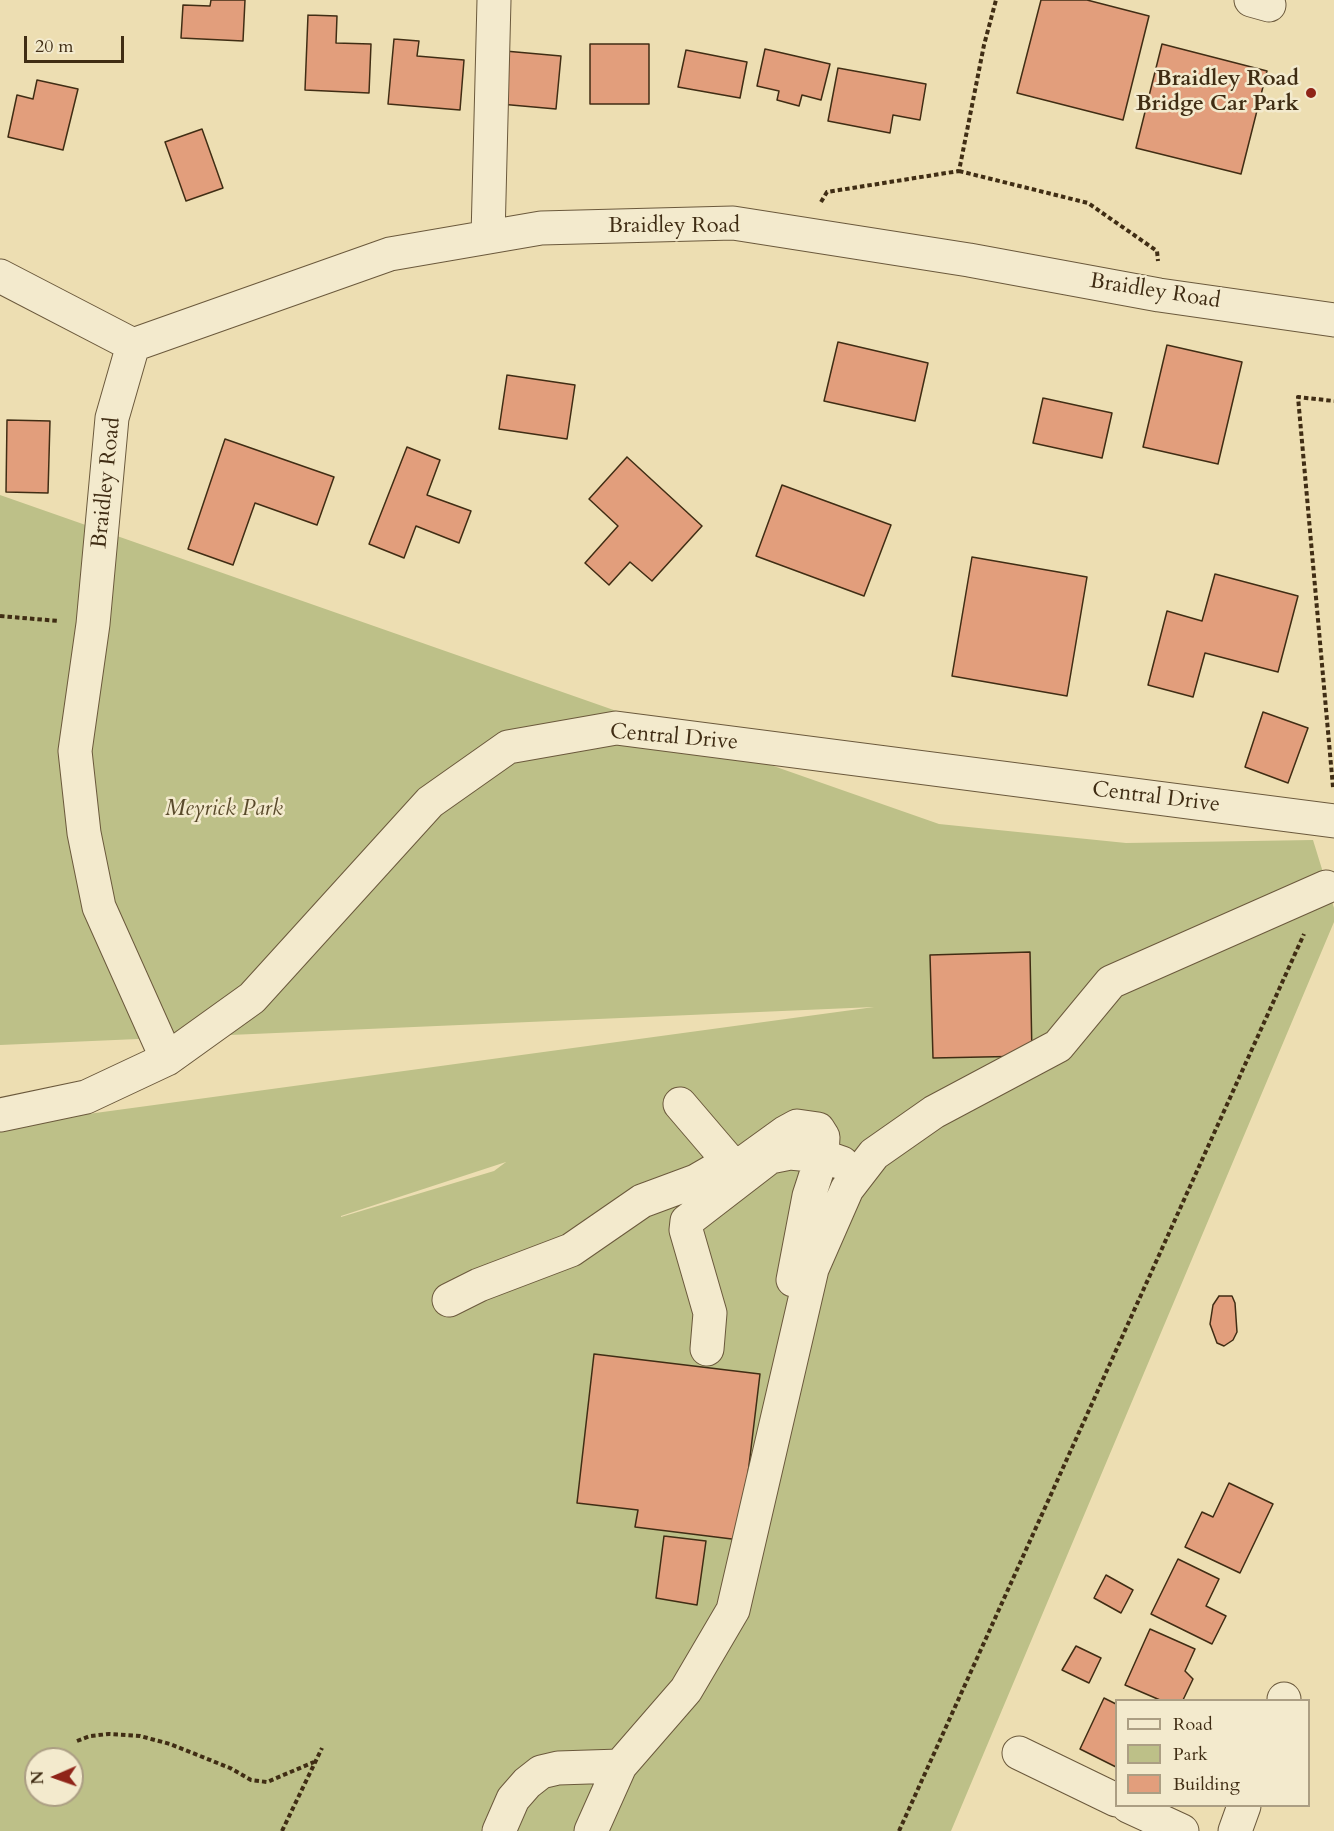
<!DOCTYPE html>
<style>
body{margin:0}
#map{position:relative;width:1334px;height:1831px;overflow:hidden;background:#eddeb2;font-family:Cardo,serif}
canvas{display:block}
.legend{position:absolute;left:1115px;top:1699px;width:195px;height:108px;box-sizing:border-box;background:#f3eacd;border:2px solid #ab9e83;margin:0;padding:8px 10px;list-style:none;font-size:18px;color:#402d14}
.legend li{display:flex;align-items:center;gap:12px;height:30px}
.legend b{width:30px;border:2px solid #ab9e83}
.north{position:absolute;left:24px;top:1747px;width:60px;height:60px;box-sizing:border-box;background:#f3eacd;border:2px solid #ab9e83;border-radius:50%;rotate:268deg;font-size:16px;font-weight:700;line-height:24px;text-align:center;color:#402d14}
.north::after{content:'';display:block;margin:auto;width:21px;height:27px;background:#8f2418;clip-path:polygon(50% 0,100% 100%,50% 72%,0 100%)}
.scale{position:absolute;left:24px;top:36px;width:100px;height:27px;box-sizing:border-box;border:3px solid #402d14;border-top:0;padding-left:8px;font-size:18px;line-height:21px;white-space:nowrap;color:#402d14;-webkit-text-stroke:4px #f3eacd;paint-order:stroke}
</style>
<div id="map">
<canvas width="1334" height="1831"></canvas>
<ul class="legend">
<li><b style="height:8px;background:#f3eacd"></b>Road</li>
<li><b style="height:16px;background:#bdc088"></b>Park</li>
<li><b style="height:16px;background:#e29e7c"></b>Building</li>
</ul>
<div class="north">N</div>
<div class="scale">20 m</div>
</div>
<script>
const ctx = document.querySelector('canvas').getContext('2d');
ctx.lineJoin = 'round';
function fill(path, color) { ctx.fillStyle = color; ctx.fill(path, 'evenodd'); }
const poly = rows => new Path2D(rows.map(r => 'M' + r).join(''));
function strokePath(path, color, width, dash) { ctx.strokeStyle = color; ctx.lineWidth = width; ctx.lineCap = dash ? 'butt' : 'round'; ctx.setLineDash(dash || []); ctx.stroke(path); }
function drawText(font, color, halo, rows, align = 'center') {
  ctx.font = font + ' Cardo,serif'; ctx.lineWidth = 5; ctx.setLineDash([]); ctx.textBaseline = 'middle'; ctx.strokeStyle = halo; ctx.fillStyle = color; for (const [text, x, y, turn = 0] of rows) {
    ctx.save(); ctx.translate(x, y); ctx.rotate((+turn || 0) * Math.PI / 180); ctx.textAlign = isNaN(turn) ? turn : align; if (halo) ctx.strokeText(text, 0, 0); ctx.fillText(text, 0, 0); ctx.restore();
  }
}
const green = poly([
 [0,495,939,824,1126,843,1313,840,1334,908,1334,922,951,1831,0,1831,0,1130,44,1120,874,1007,0,1045],
 [506,1162,494,1171,341,1217,341,1216],
 [36,1759,72,1759,72,1795,36,1795]
]);
const building = poly([
 [211,0,245,0,243,41,181,38,183,5,210,6,211,0],
 [1041,0,1087,0,1149,16,1123,120,1017,93,1041,0],
 [308,15,337,16,336,43,371,44,369,93,305,90,308,15],
 [394,39,419,41,417,56,464,60,460,110,388,104,394,39],
 [590,44,649,44,649,104,590,104,590,44],
 [1162,44,1267,71,1241,174,1136,148,1162,44],
 [765,49,830,64,821,100,802,95,799,106,777,100,779,91,757,86,765,49],
 [686,50,747,62,740,98,678,87,686,50],
 [505,51,561,56,556,109,500,104,505,51],
 [838,68,926,84,920,120,893,115,890,133,828,121,838,68],
 [37,80,78,89,63,150,8,137,17,95,33,99,37,80],
 [202,129,223,188,186,201,165,142,202,129],
 [838,342,928,363,915,421,824,401,838,342],
 [1167,345,1242,362,1218,464,1143,447,1167,345],
 [507,375,575,385,567,439,499,429,507,375],
 [1043,398,1112,413,1102,458,1033,443,1043,398],
 [7,420,50,421,48,493,6,492,7,420],
 [225,439,334,477,317,525,255,503,233,565,188,549,225,439],
 [407,447,440,460,427,495,471,511,459,543,416,526,404,558,369,544,407,447],
 [627,457,702,526,652,581,630,562,609,585,585,563,618,526,589,499,627,457],
 [782,485,891,525,864,596,756,556,782,485],
 [972,557,1087,577,1067,696,952,676,972,557],
 [1215,574,1298,596,1278,672,1205,653,1193,697,1148,685,1167,611,1202,621,1215,574],
 [1263,712,1308,728,1288,783,1245,767,1263,712],
 [1030,952,1032,1056,933,1058,930,955,1030,952],
 [1219,1296,1232,1296,1235,1303,1237,1332,1233,1340,1224,1346,1217,1343,1210,1324,1213,1305,1219,1296],
 [594,1354,760,1374,740,1540,635,1527,638,1510,577,1503,594,1354],
 [1229,1483,1273,1504,1240,1573,1185,1547,1202,1512,1213,1517,1229,1483],
 [664,1536,706,1541,697,1605,656,1598,664,1536],
 [1178,1559,1219,1579,1206,1606,1226,1616,1212,1644,1151,1614,1178,1559],
 [1106,1575,1133,1590,1121,1613,1094,1598,1106,1575],
 [1150,1629,1195,1649,1185,1671,1193,1679,1183,1700,1160,1700,1125,1685,1150,1629],
 [1076,1646,1101,1658,1089,1683,1062,1670,1076,1646],
 [1104,1698,1116,1704,1116,1767,1080,1749,1104,1698]
]);
const path = poly([
 [959,171,1088,203,1157,251,1158,261],
 [821,202,827,192,959,171,984,45,996,0],
 [0,616,59,621],
 [1333,787,1298,397,1334,401],
 [77,1741,90,1736,109,1734,140,1736,170,1744,230,1768,251,1780,267,1782,314,1762],
 [282,1831,322,1748],
 [899,1831,1304,934]
]);
const minor = poly([
 [1251,0,1269,5],
 [488,237,494,0],
 [0,276,133,345,390,254,541,228,733,223,969,260,1159,295,1334,320],
 [133,345,112,418,93,624,75,751,84,833,99,907,167,1059],
 [0,1115,86,1097,167,1059,252,998,430,802,508,747,616,728,1334,821],
 [714,1184,786,1132,797,1126,818,1129,823,1137,822,1156,809,1196,793,1280],
 [449,1300,479,1285,571,1250,642,1201,696,1181,715,1170,727,1159,680,1104],
 [707,1349,710,1313,686,1230,687,1221,770,1157,790,1153,822,1156,842,1163],
 [1284,1700,1284,1699],
 [1019,1753,1116,1800],
 [1128,1806,1182,1831],
 [499,1831,513,1799,527,1783,541,1772,558,1768,620,1766],
 [591,1831,620,1766,686,1690,733,1610,812,1269,847,1189,874,1154,934,1112,1058,1046,1111,982,1326,887],
 [1235,1831,1244,1806]
]);
const markers = [
 [1311,93,6,"#8f2418"]
];
const poiNames = [
 ["Braidley Road",1299,80],
 ["Bridge Car Park",1299,105]
];
const streetNames = [
 ["Braidley Road",674,227],
 ["Braidley Road",1155,292,9],
 ["Braidley Road",107,483,-84],
 ["Central Drive",674,738,5],
 ["Central Drive",1156,798,7]
];
const parkNames = [
 ["Meyrick Park",224,810]
];
fill(green, '#bdc088');
fill(building, '#e29e7c');
strokePath(building, '#402d14', 1.5);
strokePath(minor, '#6b593c', 35);
strokePath(path, '#402d14', 4, [4.5, 3]);
strokePath(minor, '#f3eacd', 33);
for (const [x, y, r, color] of markers) { const dot = new Path2D(); dot.arc(x, y, r, 0, 2 * Math.PI); ctx.fillStyle = color; ctx.fill(dot); strokePath(dot, '#f3eacd', 2); }
drawText('bold 22px', '#402d14', '#f3eacd', poiNames, 'right');
drawText('22px', '#402d14', '#f3eacd', streetNames);
drawText('italic 22px', '#594a2b', '#f3eacd', parkNames);
</script>
